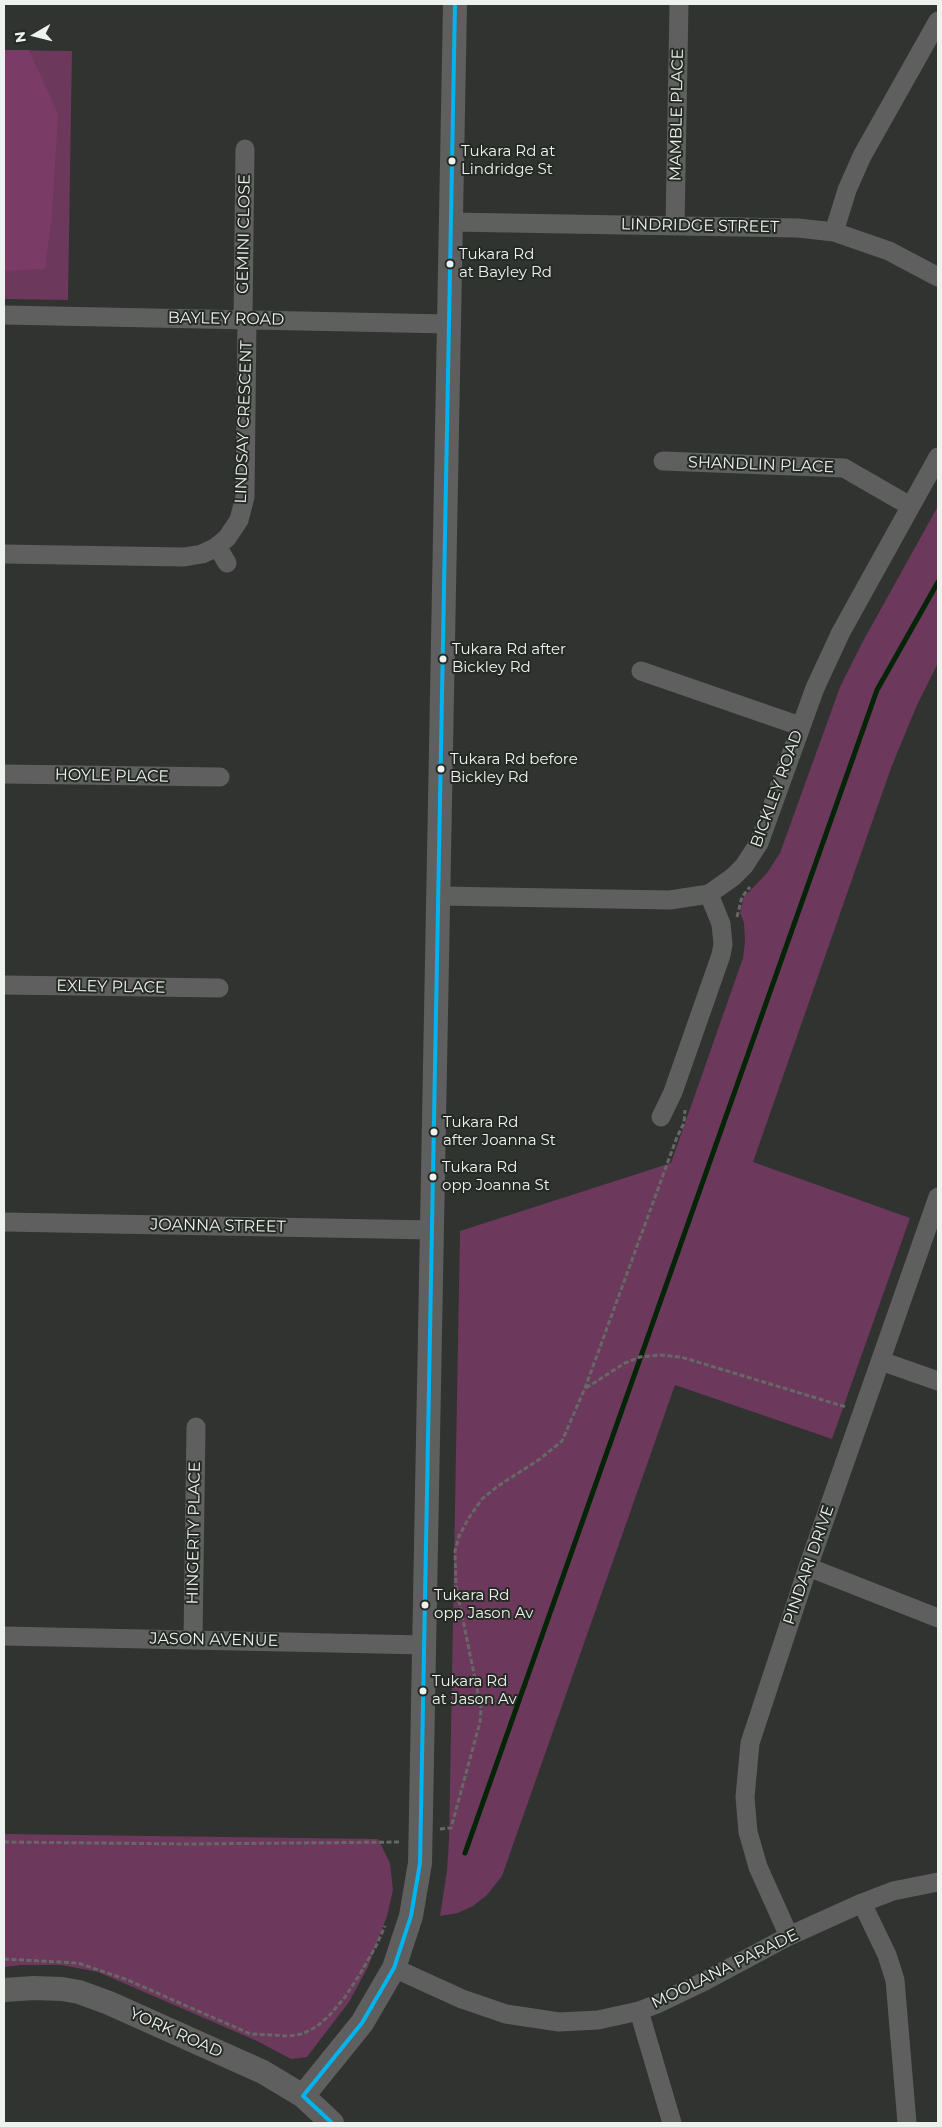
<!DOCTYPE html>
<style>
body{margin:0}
#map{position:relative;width:942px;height:2127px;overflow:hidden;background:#303330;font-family:Montserrat,sans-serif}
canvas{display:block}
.frame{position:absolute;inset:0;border:5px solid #eef2ee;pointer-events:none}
.north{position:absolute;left:10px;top:10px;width:50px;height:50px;-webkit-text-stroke:4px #252a25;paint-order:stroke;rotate:262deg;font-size:14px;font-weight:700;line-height:20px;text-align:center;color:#eef2ee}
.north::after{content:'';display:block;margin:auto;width:18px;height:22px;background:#eef2ee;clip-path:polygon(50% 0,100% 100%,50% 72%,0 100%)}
</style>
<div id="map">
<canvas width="942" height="2127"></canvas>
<div class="frame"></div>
<div class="north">N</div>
</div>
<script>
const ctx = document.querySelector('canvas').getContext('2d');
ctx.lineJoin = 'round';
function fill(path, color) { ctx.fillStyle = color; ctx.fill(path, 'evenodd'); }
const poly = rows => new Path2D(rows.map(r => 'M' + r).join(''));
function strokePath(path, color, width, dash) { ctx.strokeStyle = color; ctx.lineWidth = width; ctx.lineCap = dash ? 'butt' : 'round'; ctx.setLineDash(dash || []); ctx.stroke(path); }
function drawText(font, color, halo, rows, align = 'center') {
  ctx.font = font + ' Montserrat,sans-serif'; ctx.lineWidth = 4; ctx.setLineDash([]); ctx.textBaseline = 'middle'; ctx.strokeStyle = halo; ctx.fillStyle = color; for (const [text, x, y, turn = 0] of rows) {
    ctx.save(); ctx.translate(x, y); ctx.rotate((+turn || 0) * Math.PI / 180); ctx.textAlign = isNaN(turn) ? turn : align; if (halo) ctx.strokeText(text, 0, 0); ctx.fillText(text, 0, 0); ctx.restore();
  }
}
const green = poly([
 [4,50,72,51,68,300,4,299],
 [938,506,938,663,917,705,891,768,753,1162,910,1218,832,1439,675,1385,502,1876,487,1895,473,1906,458,1913,440,1916,447,1871,449,1839,460,1231,671,1163,743,958,745,942,744,923,740,912,744,897,767,873,780,853,840,687,862,643],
 [4,1834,378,1839,390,1863,393,1890,387,1916,368,1967,349,2002,307,2057,291,2059,257,2041,98,1972,61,1965,22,1965,4,1967]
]);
const forest = poly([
 [4,50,29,50,58,114,52,215,45,269,4,271]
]);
const stream = poly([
 [465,1853,877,690,938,582]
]);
const path = poly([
 [737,917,742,897,750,887],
 [586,1388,625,1363,640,1357,661,1355,681,1357,846,1407],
 [440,1829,451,1828,480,1722,481,1708,456,1586,455,1551,459,1536,470,1516,482,1499,498,1486,540,1459,562,1441,585,1388,677,1137,684,1123,685,1110],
 [4,1842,188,1844,401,1842],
 [4,1959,78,1963,125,1979,251,2034,289,2036,302,2034,316,2027,329,2016,345,1997,360,1974,376,1946,385,1926]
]);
const minor = poly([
 [451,222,798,228,834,232,889,251,938,277],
 [675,226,679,4],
 [834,232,847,190,862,156,938,21],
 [4,315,449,324],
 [243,319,245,149],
 [663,461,844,468,910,506],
 [217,546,227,563],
 [4,554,184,557,202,554,215,548,227,538,239,520,245,497,247,320],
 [641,671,800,726],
 [4,774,220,777],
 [439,896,670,900,709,894,733,877,744,866,759,843,815,688,841,632,938,457],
 [4,985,219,988],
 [661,1117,673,1092,721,955,723,944,721,924,709,894],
 [4,1222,432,1230],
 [881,1361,938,1381],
 [808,1567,938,1618],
 [4,1636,424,1645],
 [193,1640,196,1427],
 [862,1903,887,1955,895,1980,907,2123],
 [789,1936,758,1867,748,1832,745,1797,750,1743,808,1567,938,1197],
 [394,1968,462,1999,506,2014,559,2022,598,2020,639,2011,657,2004,705,1981,789,1936,862,1903,893,1891,938,1882],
 [639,2011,672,2123]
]);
const tertiary = poly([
 [4,1990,34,1988,62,1989,79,1992,109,2003,263,2072,303,2096,332,2123],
 [303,2096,362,2023,394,1968,411,1916,420,1863,455,4]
]);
const bus1 = poly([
 [332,2123,303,2096,362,2023,394,1968,411,1916,420,1863,455,4]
]);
const markers = [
 [452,161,4.5,"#eef2ee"],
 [450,264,4.5,"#eef2ee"],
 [443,659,4.5,"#eef2ee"],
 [441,769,4.5,"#eef2ee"],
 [434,1132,4.5,"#eef2ee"],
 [433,1177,4.5,"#eef2ee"],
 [425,1605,4.5,"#eef2ee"],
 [423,1691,4.5,"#eef2ee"]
];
const busNames = [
 ["Tukara Rd at",461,152],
 ["Lindridge St",461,170],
 ["Tukara Rd",459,255],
 ["at Bayley Rd",459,273],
 ["Tukara Rd after",452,650],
 ["Bickley Rd",452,668],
 ["Tukara Rd before",450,760],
 ["Bickley Rd",450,778],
 ["Tukara Rd",443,1123],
 ["after Joanna St",443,1141],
 ["Tukara Rd",442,1168],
 ["opp Joanna St",442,1186],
 ["Tukara Rd",434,1596],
 ["opp Jason Av",434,1614],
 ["Tukara Rd",432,1682],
 ["at Jason Av",432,1700]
];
const streetNames = [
 ["MAMBLE PLACE",677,115,-89],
 ["LINDRIDGE STREET",700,226,1],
 ["GEMINI CLOSE",244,234,-89],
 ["BAYLEY ROAD",226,319,1],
 ["LINDSAY CRESCENT",244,422,-88],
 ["SHANDLIN PLACE",761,465,2],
 ["HOYLE PLACE",112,776,1],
 ["BICKLEY ROAD",777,789,-70],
 ["EXLEY PLACE",111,987,1],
 ["JOANNA STREET",218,1226,1],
 ["HINGERTY PLACE",194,1533,-89],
 ["PINDARI DRIVE",809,1565,-71],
 ["JASON AVENUE",214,1640,1],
 ["MOOLANA PARADE",725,1969,-26],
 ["YORK ROAD",176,2033,24]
];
fill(green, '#6c385b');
fill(forest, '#7a3b66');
strokePath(stream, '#042407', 5);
strokePath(path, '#676866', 3, [5, 2.5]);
strokePath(minor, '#605f60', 19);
strokePath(tertiary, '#605f60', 24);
strokePath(bus1, '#00b5ef', 4);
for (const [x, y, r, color] of markers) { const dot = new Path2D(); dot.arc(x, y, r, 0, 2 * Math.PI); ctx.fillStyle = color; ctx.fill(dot); strokePath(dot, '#252a25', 2); }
drawText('15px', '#eef2ee', '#252a25', busNames, 'left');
drawText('16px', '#eef2ee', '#252a25', streetNames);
</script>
